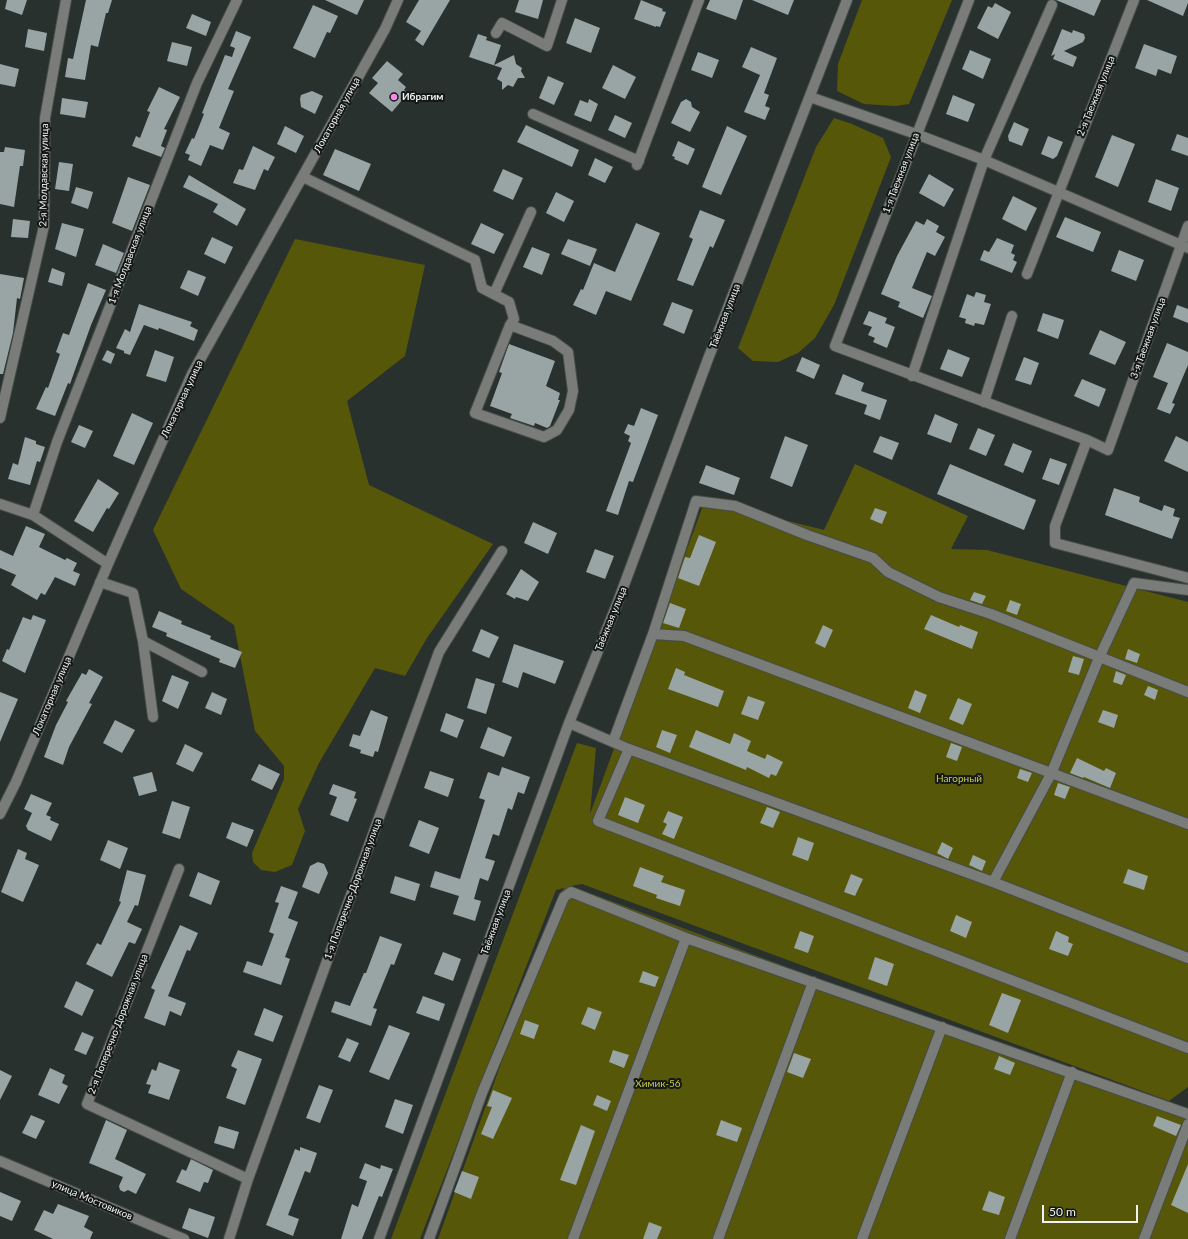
<!DOCTYPE html>
<meta charset="utf-8">
<style>
body{margin:0}
#map{position:relative;width:1188px;height:1239px;overflow:hidden;background:#29312e;font-family:Lato,sans-serif}
canvas{display:block}
.scale{position:absolute;left:1042px;top:1205px;width:96px;height:18px;box-sizing:border-box;border:2px solid #eef3f1;border-top:0;padding-left:5px;font-size:12px;line-height:14px;white-space:nowrap;color:#eef3f1;-webkit-text-stroke:3px #141817;paint-order:stroke}
</style>
<div id="map">
<canvas width="1188" height="1239"></canvas>
<div class="scale">50 m</div>
</div>
<script>
const ctx = document.querySelector('canvas').getContext('2d');
ctx.lineJoin = 'round';
function fill(path, color) { ctx.fillStyle = color; ctx.fill(path, 'evenodd'); }
const poly = rows => new Path2D(rows.map(r => 'M' + r).join(''));
function strokePath(path, color, width, dash) { ctx.strokeStyle = color; ctx.lineWidth = width; ctx.lineCap = dash ? 'butt' : 'round'; ctx.setLineDash(dash || []); ctx.stroke(path); }
function drawText(font, color, halo, rows, align = 'center') {
  ctx.font = font + ' Lato,sans-serif'; ctx.lineWidth = 4; ctx.setLineDash([]); ctx.textBaseline = 'middle'; ctx.strokeStyle = halo; ctx.fillStyle = color; for (const [text, x, y, turn = 0] of rows) {
    ctx.save(); ctx.translate(x, y); ctx.rotate((+turn || 0) * Math.PI / 180); ctx.textAlign = isNaN(turn) ? turn : align; if (halo) ctx.strokeText(text, 0, 0); ctx.fillText(text, 0, 0); ctx.restore();
  }
}
const green = poly([
 [862,0,952,0,909,104,896,106,864,104,837,91,838,64],
 [834,118,852,124,883,138,891,157,834,305,815,338,798,353,778,362,753,361,738,348,816,147],
 [295,239,425,265,405,356,347,401,369,485,493,544,427,638,405,676,375,668,319,763,298,809,305,831,292,865,275,872,261,870,253,862,252,853,284,779,284,766,255,731,234,625,181,589,153,530],
 [855,464,968,516,951,549,987,550,1188,602,1188,1087,1169,1101,582,884,571,886,1188,1118,1188,1239,438,1239,564,888,556,890,420,1239,391,1239,577,743,596,748,590,814,705,500,824,530]
]);
const building = poly([
 [7,0,27,0,22,15,5,9],
 [86,0,112,0,108,13,106,13,98,47,91,45,85,80,65,77,68,58,73,59],
 [325,0,364,0,357,15],
 [419,0,450,0,423,46,415,40,421,31,406,22],
 [519,0,543,0,538,19,515,12],
 [641,0,663,9,662,11,666,12,660,27,656,26,656,27,634,19],
 [710,0,743,0,736,20,706,9],
 [752,0,794,0,788,15],
 [1056,0,1101,0,1094,16],
 [1147,0,1188,0,1188,3,1183,16],
 [995,3,1011,12,998,39,977,28,988,6,992,8],
 [313,5,338,16,330,33,327,32,315,58,293,48],
 [192,14,211,22,206,36,186,28],
 [575,18,600,28,591,53,566,43],
 [28,29,47,33,44,51,25,47],
 [1062,29,1072,33,1073,30,1084,34,1085,38,1083,42,1064,51,1077,57,1073,67,1053,59,1055,54,1051,56],
 [236,31,251,37,228,89,234,91,219,128,230,133,223,150,210,145,201,166,188,160,190,155,185,153,192,138,194,139,204,114,202,113,225,55,232,57,235,48,230,46],
 [478,34,487,37,486,40,501,45,494,65,514,55,516,64,522,68,521,71,525,78,518,78,513,87,508,85,502,90,502,82,497,79,502,68,469,57],
 [172,42,192,47,187,66,167,61],
 [1144,44,1177,56,1171,74,1158,69,1156,76,1135,68],
 [751,47,777,58,764,93,769,95,765,106,770,108,765,120,744,112,760,75,742,67],
 [970,50,991,59,983,79,962,69],
 [698,52,719,60,712,78,691,70],
 [387,61,403,74,398,80,406,87,404,90,408,93,392,112,369,93,378,83,372,78],
 [0,64,19,69,15,87,0,84],
 [613,65,636,77,625,99,602,88],
 [548,76,564,83,554,105,539,98],
 [159,87,180,97,164,129,167,130,161,146,165,148,161,157,132,146,136,136,140,138,150,112,147,111],
 [312,91,323,96,315,114,301,107,300,99,301,95],
 [953,95,975,104,968,122,946,114],
 [62,98,88,102,85,118,60,114],
 [589,99,598,104,591,122,574,115,580,100,588,103],
 [686,99,691,102,692,107,700,112,690,132,671,123,681,102],
 [615,115,632,123,625,138,608,130],
 [1014,122,1029,129,1022,146,1009,141,1008,136],
 [526,125,579,150,572,167,517,142],
 [285,126,304,136,296,153,277,144],
 [727,126,747,136,721,195,702,187],
 [1177,134,1188,138,1188,156,1171,150],
 [1112,135,1135,144,1118,187,1095,177],
 [1048,136,1063,142,1057,156,1053,159,1041,154],
 [678,141,695,149,688,165,674,159,675,157,672,156],
 [253,146,275,157,268,171,264,169,255,190,233,183,239,169,243,170],
 [5,147,25,150,23,166,20,166,14,207,0,204,0,152,4,152],
 [335,149,371,164,359,191,323,175],
 [595,158,613,167,605,183,588,175],
 [59,162,73,164,69,191,55,189],
 [503,169,523,178,513,200,493,191],
 [929,174,954,189,944,207,919,193],
 [189,175,246,209,237,226,213,212,218,204,183,187],
 [128,177,150,185,132,231,112,223],
 [1156,179,1179,188,1171,211,1148,202],
 [76,187,93,192,88,209,71,203],
 [556,192,574,201,564,222,546,213],
 [1013,196,1037,208,1026,231,1002,219],
 [700,210,725,220,713,248,710,246,693,286,677,280,693,239,689,237],
 [1065,217,1101,232,1093,252,1056,237],
 [13,219,30,221,28,238,11,237],
 [927,219,939,226,936,232,945,237,935,256,927,252,912,288,932,296,923,318,898,307,900,302,881,294,897,256,916,221,924,225],
 [62,223,84,229,76,257,55,249],
 [481,223,504,234,494,254,471,244],
 [636,223,660,233,631,301,606,291,596,315,573,305,581,289,583,290,594,263,615,272],
 [212,237,233,247,225,264,204,254],
 [997,238,1014,245,1011,253,1015,255,1013,260,1017,262,1012,273,980,260,984,250,989,252],
 [568,239,597,249,590,266,561,254],
 [103,244,124,253,116,273,95,265],
 [532,247,550,254,542,275,523,267],
 [1119,250,1144,260,1136,281,1111,271],
 [52,268,65,273,62,286,48,282],
 [188,270,206,277,198,296,180,288],
 [0,274,24,278,20,299,17,298,13,333,3,374,0,374],
 [88,283,106,290,91,325,70,384,68,383,55,416,36,409,46,387,48,388,60,354,56,352,63,333,69,335],
 [976,292,986,295,984,302,991,304,984,325,975,323,974,326,965,323,966,319,959,317,967,294,974,297],
 [672,302,693,310,684,334,663,325],
 [139,304,192,322,190,326,198,330,194,341,159,328,158,330,144,325,130,355,124,353,124,351,116,348,125,329,130,332],
 [1177,305,1188,309,1188,323,1173,317],
 [869,311,887,318,885,323,895,327,887,348,873,342,875,338,868,335,872,327,863,324],
 [1043,313,1064,320,1058,339,1037,331],
 [1100,330,1126,342,1115,365,1089,354],
 [1167,343,1188,352,1188,365,1172,403,1175,404,1170,414,1157,409,1168,383,1153,377],
 [509,344,555,361,546,386,560,393,558,400,560,400,550,426,547,428,535,423,534,426,510,418,512,414,490,406,502,373,499,372],
 [948,349,970,358,962,377,940,369],
 [107,350,115,354,111,364,102,360],
 [155,350,174,357,166,382,146,376],
 [802,357,820,365,814,379,796,371],
 [1024,357,1039,363,1031,385,1015,380],
 [843,374,864,383,861,391,887,400,880,420,864,414,867,405,835,394],
 [1082,379,1106,389,1099,407,1074,396],
 [641,408,658,415,633,482,629,481,618,515,606,511,631,443,628,441,630,436,624,433,628,424,634,426],
 [132,413,153,423,134,465,113,456],
 [935,414,958,424,951,443,927,434],
 [79,425,93,431,85,448,71,442],
 [978,428,995,435,986,456,969,449],
 [785,436,808,445,792,487,770,478],
 [880,436,899,443,892,460,873,452],
 [1176,436,1188,442,1188,472,1164,461],
 [25,437,36,441,36,444,45,447,40,462,37,461,30,485,8,479,13,463,18,465],
 [1013,443,1032,451,1023,473,1004,465],
 [1050,458,1067,464,1059,485,1042,479],
 [950,464,1036,500,1024,530,937,494],
 [706,465,740,478,734,495,699,483],
 [98,479,119,493,109,509,107,508,93,532,74,521],
 [1114,488,1140,497,1139,502,1162,511,1164,505,1175,509,1173,516,1180,518,1172,539,1105,515],
 [875,508,887,512,882,524,870,519],
 [533,522,557,533,548,554,524,543],
 [26,526,45,534,39,547,65,560,67,558,77,563,73,571,80,574,75,586,55,577,45,595,41,593,37,600,11,585,16,575,0,568,0,550,13,556],
 [699,535,716,542,699,586,678,578,685,557,690,558],
 [595,549,614,556,605,579,586,572],
 [521,569,539,582,528,601,516,597,515,599,506,594],
 [974,592,986,596,982,604,970,600],
 [1010,600,1021,604,1017,615,1006,611],
 [670,603,686,609,679,628,663,623],
 [159,611,182,621,181,624,211,636,210,639,242,652,235,668,219,662,220,659,166,636,167,633,152,627],
 [33,615,46,620,25,673,2,661,7,649,9,650,23,617,31,620],
 [931,615,959,627,960,625,978,632,972,649,924,629],
 [823,625,833,630,825,648,815,643],
 [481,629,499,637,489,658,472,651],
 [514,644,564,661,555,684,523,672,518,688,502,682],
 [1128,649,1140,654,1137,663,1125,659],
 [1073,656,1084,659,1079,675,1068,672],
 [676,668,685,672,684,675,724,691,718,707,668,689],
 [89,669,103,677,89,703,92,704,69,747,63,765,44,757,56,725,68,702,66,701,82,673,86,675],
 [1116,671,1126,675,1122,685,1113,682],
 [172,675,189,682,178,709,162,701],
 [476,678,495,684,486,714,467,708],
 [1148,686,1158,690,1155,700,1144,695],
 [915,690,927,695,920,713,908,708],
 [0,692,18,699,0,742],
 [212,692,227,699,221,715,205,708],
 [748,696,765,702,758,720,741,714],
 [958,698,972,704,963,725,949,719],
 [371,710,388,717,378,752,375,751,373,757,360,753,361,750,349,746,353,734,360,736],
 [1103,710,1118,715,1114,728,1098,722],
 [446,713,464,720,457,738,440,731],
 [115,720,135,730,122,753,103,743],
 [488,727,512,737,504,757,480,748],
 [662,730,677,735,670,753,656,747],
 [696,730,730,744,734,733,751,741,747,751,765,759,767,754,783,762,776,776,771,774,769,778,747,767,746,770,689,747],
 [951,743,962,747,957,761,946,757],
 [185,744,203,753,193,772,176,764],
 [1077,758,1104,771,1106,768,1116,773,1110,788,1084,777,1083,778,1070,773],
 [259,764,280,774,272,790,251,780],
 [502,767,530,777,524,794,518,792,512,810,508,808,499,836,493,834,485,858,495,861,488,881,480,878,474,899,481,901,475,921,453,914,459,896,430,887,435,871,460,879,485,800,479,798,488,772,499,776],
 [1020,769,1032,773,1028,782,1017,778],
 [430,771,454,779,448,797,424,788],
 [152,772,157,791,139,796,133,777],
 [1058,783,1070,787,1065,799,1054,795],
 [333,784,356,792,354,798,357,799,348,822,330,815,337,797,329,794],
 [31,794,52,803,46,815,51,817,50,820,59,824,51,841,28,830,26,826,32,813,24,809],
 [625,797,645,805,638,823,618,815],
 [172,801,190,807,180,839,162,833],
 [767,807,780,812,773,828,760,823],
 [668,811,683,817,674,839,662,834,667,824,663,822],
 [419,820,439,828,429,854,409,846],
 [232,822,254,830,247,847,226,838],
 [798,837,814,843,808,861,792,855],
 [108,840,128,848,120,869,100,860],
 [942,842,953,848,948,859,937,853],
 [18,849,27,853,25,859,39,865,23,902,1,892],
 [973,855,986,861,982,871,969,865],
 [318,862,324,864,328,873,319,894,302,887,310,866],
 [640,867,664,876,661,882,685,890,680,906,656,898,657,895,633,886],
 [1128,869,1148,876,1144,890,1123,883],
 [127,870,146,875,138,906,135,905,127,922,142,929,135,944,129,942,112,977,86,964,97,943,101,945,121,902,119,901],
 [198,872,220,881,211,905,189,896],
 [851,874,863,879,855,896,844,892],
 [395,876,420,884,415,901,390,893],
 [281,886,298,892,288,918,298,922,285,957,290,959,281,985,243,972,247,961,262,966,274,934,269,932,279,903,275,902],
 [956,915,972,922,966,938,950,931],
 [180,925,198,933,190,951,187,950,168,996,186,1003,181,1016,170,1011,165,1026,144,1018,155,990,151,988],
 [800,931,814,936,808,953,794,948],
 [1056,931,1069,937,1068,942,1073,944,1068,956,1049,949],
 [380,936,402,944,394,965,391,964,373,1008,377,1009,371,1026,331,1012,335,1001,350,1006,364,973,366,973],
 [443,952,461,959,453,981,434,974],
 [875,957,894,964,887,986,868,979],
 [643,971,659,977,655,987,639,982],
 [76,981,94,990,82,1016,64,1007],
 [1002,993,1021,1000,1008,1033,989,1025],
 [423,996,445,1004,439,1021,416,1013],
 [588,1007,602,1012,595,1030,581,1024],
 [264,1008,283,1016,273,1042,254,1035],
 [525,1020,539,1025,534,1039,520,1034],
 [389,1025,410,1033,389,1080,369,1072],
 [82,1032,94,1037,86,1055,74,1050],
 [347,1038,359,1043,350,1062,338,1057],
 [238,1050,262,1059,245,1105,226,1098,237,1069,231,1066],
 [613,1050,629,1055,624,1068,609,1062],
 [794,1053,811,1059,803,1078,787,1072],
 [999,1056,1015,1063,1010,1075,994,1069],
 [159,1062,180,1070,169,1100,148,1093,151,1085,146,1084,152,1069,156,1071],
 [50,1068,65,1075,62,1083,68,1086,59,1104,38,1095],
 [0,1070,12,1076,0,1100],
 [319,1085,333,1090,320,1123,306,1118],
 [493,1090,512,1098,493,1139,481,1134,492,1107,487,1106],
 [597,1095,611,1101,607,1111,593,1105],
 [395,1099,413,1105,403,1134,385,1127],
 [31,1115,45,1121,36,1139,22,1133],
 [1157,1116,1181,1125,1176,1136,1153,1126],
 [106,1120,127,1130,115,1159,146,1174,136,1194,128,1190,124,1192,120,1190,119,1186,123,1177,89,1163],
 [721,1120,742,1128,737,1142,716,1135],
 [581,1125,595,1131,576,1185,560,1180],
 [219,1126,239,1132,234,1149,214,1143],
 [300,1147,317,1153,310,1173,305,1171,288,1215,299,1219,293,1236,266,1225,295,1149,300,1151],
 [191,1159,213,1170,208,1183,204,1182,200,1192,176,1182,182,1169,186,1171],
 [365,1163,380,1169,381,1165,393,1169,382,1197,379,1196,362,1239,341,1239,352,1204,358,1207,367,1181,359,1178],
 [1188,1164,1188,1213,1171,1205],
 [462,1171,479,1177,471,1199,454,1192],
 [989,1191,1005,1197,999,1215,982,1210],
 [0,1192,21,1201,12,1221,0,1216],
 [58,1204,89,1216,84,1227,93,1232,90,1239,53,1239,34,1230,44,1210,53,1214],
 [189,1208,215,1217,208,1238,182,1228],
 [649,1222,662,1227,657,1239,643,1239]
]);
const minor = poly([
 [969,0,835,346,1087,440,1108,450,1188,226],
 [496,33,502,23,547,46,562,0],
 [810,97,916,134,984,160,1188,248],
 [533,114,639,161],
 [637,165,699,0],
 [303,177,475,260,482,288,509,302,514,319,510,325,553,341,568,352,573,391,569,410,557,430,544,437,475,413,510,325],
 [1027,274,1134,0],
 [494,294,531,212],
 [912,376,984,160,1052,5],
 [984,402,1012,316],
 [0,418,44,226,45,118,66,0],
 [1087,440,1055,526,1055,543,1188,578],
 [0,504,33,515,108,564],
 [33,515,57,442,197,83,237,0],
 [100,582,133,593,143,641,153,717],
 [653,634,696,501,735,506,807,535,873,558,888,572,939,597,991,614,1188,692],
 [143,641,202,672],
 [569,723,629,749,598,821,1188,1048],
 [613,742,653,634,684,636,1188,824],
 [629,749,993,882,1188,958],
 [0,814,16,782,108,564,192,374,385,29,398,0],
 [179,869,87,1104,248,1179],
 [993,882,1051,774,1099,658,1134,583,1188,590],
 [0,1161,184,1239],
 [229,1239,248,1179,439,652,502,551],
 [379,1239,569,723,617,604,708,359,847,0],
 [429,1239,482,1093,564,897,571,892,686,938,1188,1114],
 [573,1239,686,938],
 [718,1239,813,982],
 [862,1239,942,1027],
 [1010,1239,1072,1072],
 [1144,1239,1188,1124]
]);
const markers = [
 [394,97,4,"#f788ec"]
];
const streetNames = [
 ["2-я Таежная улица",1096,96,-68],
 ["Локаторная улица",337,115,-61],
 ["1-я Таежная улица",901,173,-69],
 ["2-я Молдавская улица",44,175,-89],
 ["1-я Молдавская улица",130,255,-69],
 ["Таёжная улица",725,316,-69],
 ["3-я Таежная улица",1148,338,-70],
 ["Локаторная улица",182,399,-65],
 ["Таёжная улица",611,619,-68],
 ["Локаторная улица",52,696,-67],
 ["1-я Поперечно-Дорожная улица",353,889,-70],
 ["Таёжная улица",496,922,-70],
 ["2-я Поперечно-Дорожная улица",118,1024,-69],
 ["улица Мостовиков",92,1200,23]
];
const poiNames = [
 ["Ибрагим",402,97]
];
const parkNames = [
 ["Нагорный",959,779],
 ["Химик-56",658,1084]
];
fill(green, '#565708');
fill(building, '#99a4a5');
strokePath(minor, '#454c49', 12);
strokePath(minor, '#797c79', 10);
for (const [x, y, r, color] of markers) { const dot = new Path2D(); dot.arc(x, y, r, 0, 2 * Math.PI); ctx.fillStyle = color; ctx.fill(dot); strokePath(dot, '#141817', 1.5); }
drawText('10px', '#eef3f1', '#141817', streetNames);
drawText('bold 10px', '#eef3f1', '#141817', poiNames, 'left');
drawText('10px', '#cbcd4b', '#141817', parkNames);
</script>
